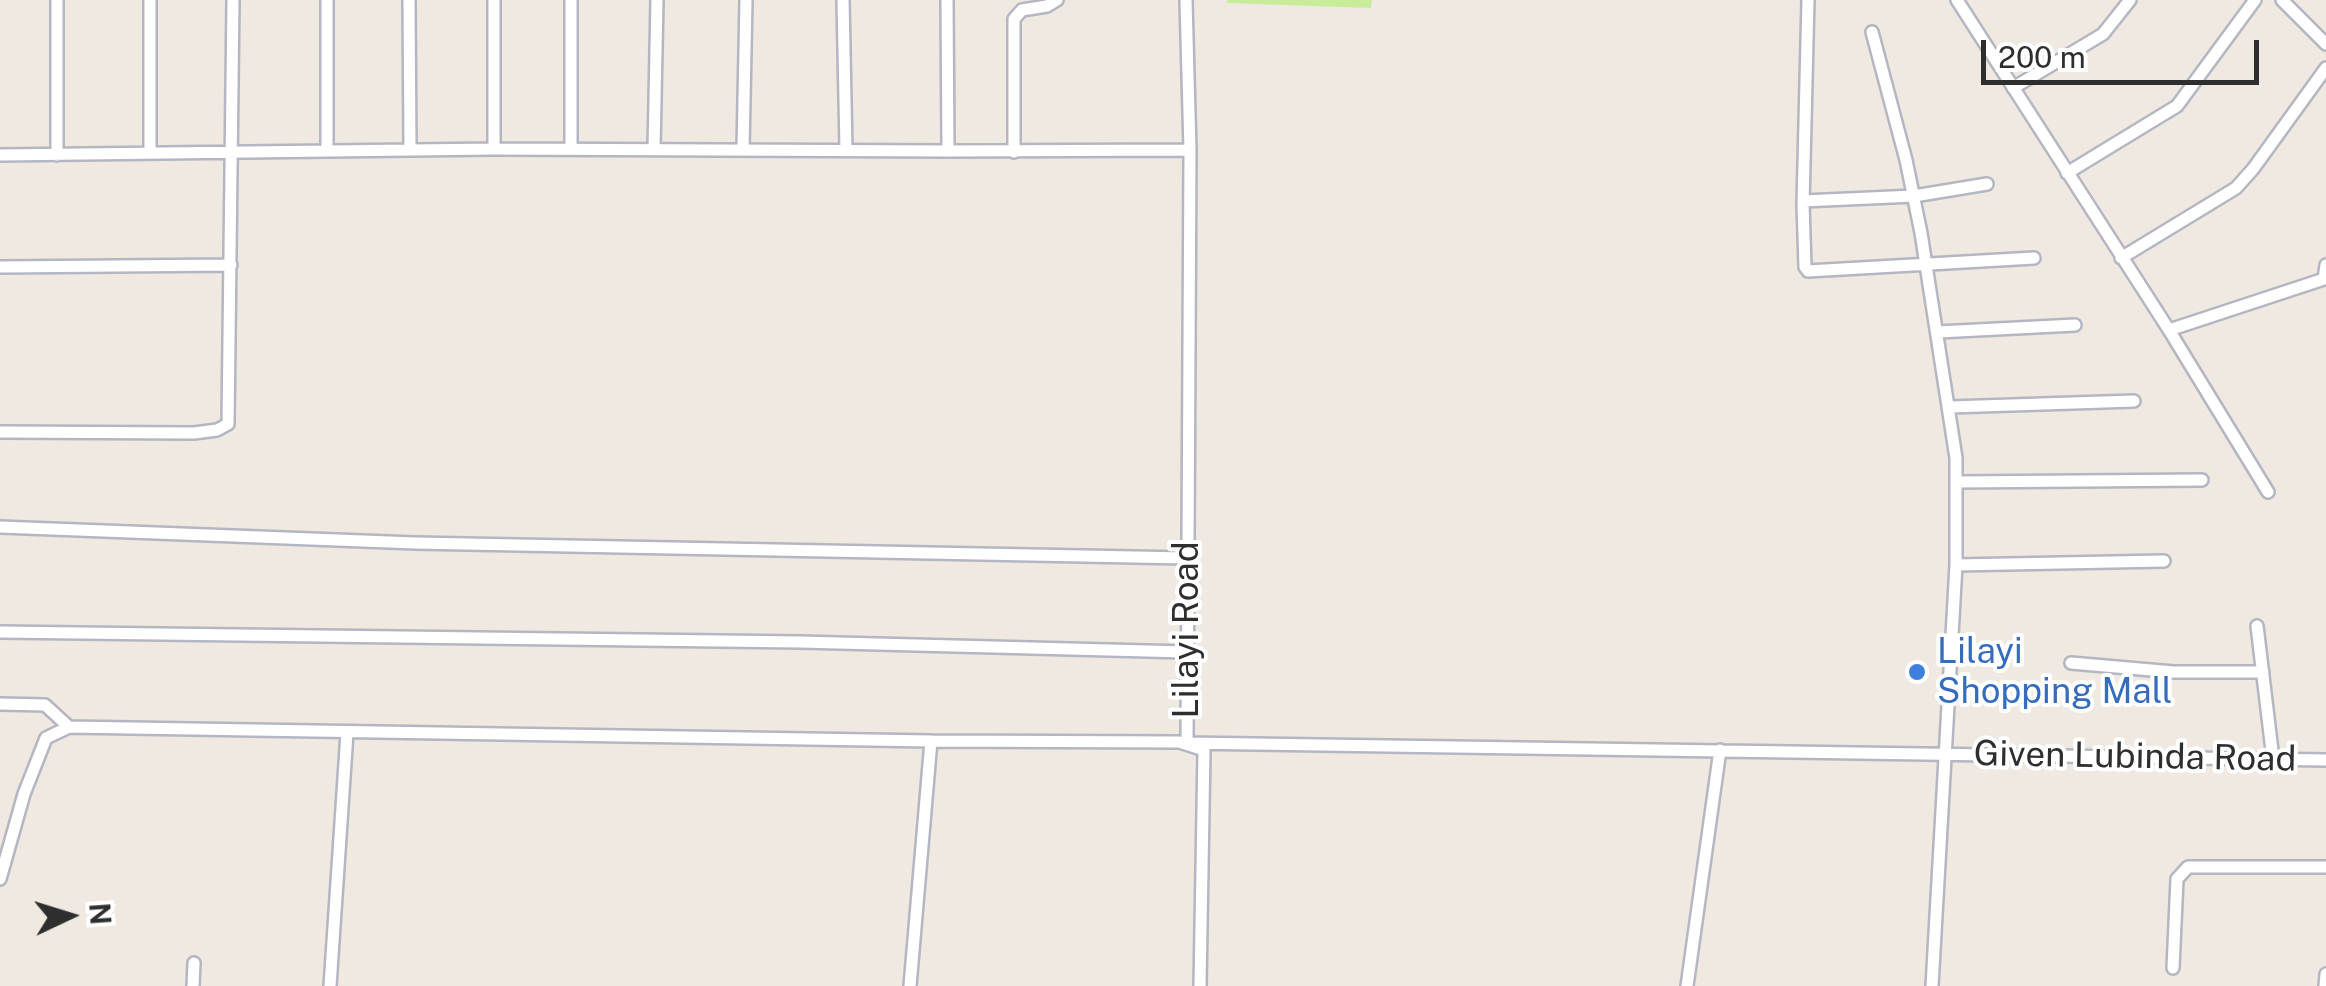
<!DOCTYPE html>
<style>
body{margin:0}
#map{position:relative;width:2326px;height:986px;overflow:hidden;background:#efe9e1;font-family:"Public Sans",sans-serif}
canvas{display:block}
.north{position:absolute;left:20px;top:866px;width:100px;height:100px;-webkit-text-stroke:8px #fff;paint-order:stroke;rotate:86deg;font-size:28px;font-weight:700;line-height:40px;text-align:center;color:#2e2e2e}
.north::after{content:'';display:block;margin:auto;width:35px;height:45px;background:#2e2e2e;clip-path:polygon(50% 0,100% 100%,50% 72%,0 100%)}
.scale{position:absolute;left:1981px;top:40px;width:278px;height:45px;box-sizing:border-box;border:5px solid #2e2e2e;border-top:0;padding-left:12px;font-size:30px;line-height:35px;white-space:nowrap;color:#2e2e2e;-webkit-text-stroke:8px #fff;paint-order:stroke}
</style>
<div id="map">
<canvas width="2326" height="986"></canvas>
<div class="north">N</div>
<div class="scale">200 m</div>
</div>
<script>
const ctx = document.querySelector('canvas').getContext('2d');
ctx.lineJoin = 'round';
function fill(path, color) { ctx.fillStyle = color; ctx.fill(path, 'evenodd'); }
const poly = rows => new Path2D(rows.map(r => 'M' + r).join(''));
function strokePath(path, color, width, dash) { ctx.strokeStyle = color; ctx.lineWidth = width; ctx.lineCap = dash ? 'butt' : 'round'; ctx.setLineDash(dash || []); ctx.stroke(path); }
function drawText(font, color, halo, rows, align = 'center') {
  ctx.font = font + ' "Public Sans",sans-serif'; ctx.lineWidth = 8; ctx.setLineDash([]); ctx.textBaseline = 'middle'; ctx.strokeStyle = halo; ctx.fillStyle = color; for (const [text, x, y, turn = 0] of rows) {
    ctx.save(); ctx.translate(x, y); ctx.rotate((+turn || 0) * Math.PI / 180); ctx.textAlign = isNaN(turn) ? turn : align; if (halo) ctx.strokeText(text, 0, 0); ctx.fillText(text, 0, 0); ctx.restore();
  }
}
const pitch = poly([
 [1227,0,1372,0,1371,8,1227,3]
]);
const minor = poly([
 [57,0,57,155],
 [327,0,327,151],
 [409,0,410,150],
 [494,0,494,149],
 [571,0,571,149],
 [843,0,846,150],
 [1186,0,1190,150,1187,743,2326,760],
 [1808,0,1803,204,1805,267,1808,271,2034,258],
 [1957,0,2169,330,2268,492],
 [2282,0,2326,44],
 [1872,32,1906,160,1921,233,1956,458,1956,565,1932,986],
 [2013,88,2103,34,2130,0],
 [654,149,657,0],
 [743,149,746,0],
 [948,151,1190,150],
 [1014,152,1014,19,1022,10,1047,6,1057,0],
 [150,153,150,0],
 [0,155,494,149,948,151,947,0],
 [2067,173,2177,106,2255,0],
 [1803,201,1914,196,1987,184],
 [2121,258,2236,188,2253,169,2326,68],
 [0,267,231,265],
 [2169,330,2324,279,2326,265],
 [1938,332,2075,325],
 [1950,407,2134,401],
 [0,432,194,433,217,430,228,424,233,0],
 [1957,482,2202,480],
 [0,527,415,543,1186,558],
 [1956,565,2164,561],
 [2257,626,2273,759],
 [0,632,800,642,1186,652],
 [2071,663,2174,672,2263,672],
 [0,704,45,705,69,727],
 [0,879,24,794,46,738,69,727,931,741,1179,742,1204,750,1200,986],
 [2173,968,2177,879,2188,867,2326,867],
 [193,986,194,963],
 [330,986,347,733],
 [910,986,931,741],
 [1687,986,1720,750],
 [2325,986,2326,974]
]);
const markers = [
 [1917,672,10,"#3f7fe0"]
];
const streetNames = [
 ["Lilayi Road",1187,630,-90],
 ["Given Lubinda Road",2135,757,1]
];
const shopNames = [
 ["Lilayi",1937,652],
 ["Shopping Mall",1937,692]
];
fill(pitch, '#c9ec9a');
strokePath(minor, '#b4b7c1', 16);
strokePath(minor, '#fff', 11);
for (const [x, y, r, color] of markers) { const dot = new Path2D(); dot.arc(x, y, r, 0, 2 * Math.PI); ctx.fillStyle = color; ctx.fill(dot); strokePath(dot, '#fff', 4); }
drawText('35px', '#2e2e2e', '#fff', streetNames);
drawText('35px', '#366cbe', '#fff', shopNames, 'left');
</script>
